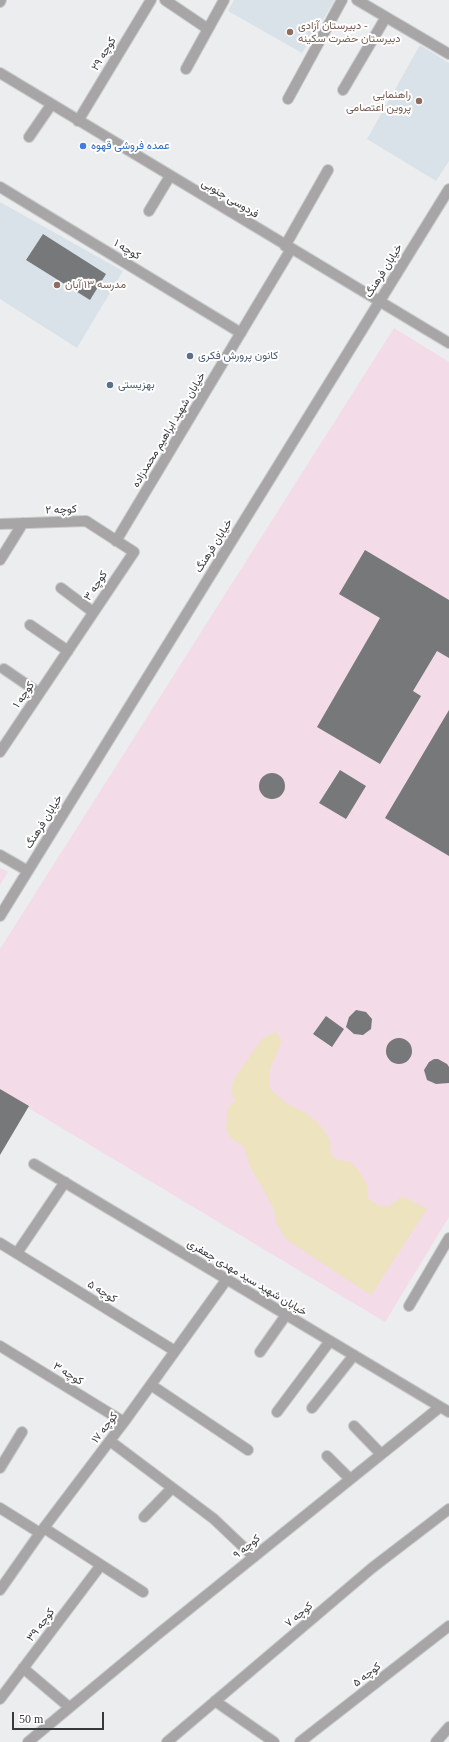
<!DOCTYPE html>
<meta charset="utf-8">
<style>
body{margin:0}
#map{position:relative;width:449px;height:1742px;overflow:hidden;background:#ebedef;font-family:"Times New Roman",serif}
canvas{display:block}
.scale{position:absolute;left:12px;top:1712px;width:92px;height:18px;box-sizing:border-box;border:2px solid #38393a;border-top:0;padding-left:5px;font-size:12px;line-height:14px;white-space:nowrap;color:#38393a;-webkit-text-stroke:3px #fff;paint-order:stroke}
</style>
<div id="map">
<canvas width="449" height="1742"></canvas>
<div class="scale">50 m</div>
</div>
<script>
const ctx = document.querySelector('canvas').getContext('2d');
ctx.lineJoin = 'round';
function fill(path, color) { ctx.fillStyle = color; ctx.fill(path, 'evenodd'); }
const poly = rows => new Path2D(rows.map(r => 'M' + r).join(''));
function strokePath(path, color, width, dash) { ctx.strokeStyle = color; ctx.lineWidth = width; ctx.lineCap = dash ? 'butt' : 'round'; ctx.setLineDash(dash || []); ctx.stroke(path); }
function drawText(font, color, halo, rows, align = 'center') {
  ctx.font = font + ' "Times New Roman",Vazirmatn,serif'; ctx.lineWidth = 4; ctx.setLineDash([]); ctx.textBaseline = 'middle'; ctx.strokeStyle = halo; ctx.fillStyle = color; for (const [text, x, y, turn = 0] of rows) {
    ctx.save(); ctx.translate(x, y); ctx.rotate((+turn || 0) * Math.PI / 180); ctx.textAlign = isNaN(turn) ? turn : align; if (halo) ctx.strokeText(text, 0, 0); ctx.fillText(text, 0, 0); ctx.restore();
  }
}
const built = poly([
 [234,0,335,0,302,53,228,11],
 [420,45,449,63,449,161,436,181,367,139],
 [0,202,123,271,77,348,0,299]
]);
const industrial = poly([
 [394,328,449,362,449,1217,385,1322,0,1091,0,949],
 [0,868,8,872,0,885]
]);
const sand = poly([
 [276,1032,282,1041,270,1069,269,1088,287,1104,304,1112,319,1124,330,1140,331,1155,337,1160,351,1162,359,1171,367,1185,368,1198,377,1205,388,1207,402,1196,427,1209,371,1295,286,1239,276,1222,273,1207,250,1166,244,1147,230,1137,226,1129,228,1108,235,1101,231,1088,236,1076,263,1038]
]);
const building = poly([
 [43,234,106,274,90,300,26,260],
 [365,550,449,600,449,658,437,651,413,691,421,696,380,764,317,727,380,618,339,594],
 [449,710,449,856,385,818],
 [340,770,366,786,346,819,319,803],
 '259 786a13 13 0 1 1 26 0a13 13 0 1 1-26 0Z',
 [356,1010,366,1012,372,1019,371,1029,363,1035,354,1034,346,1027,349,1017],
 [326,1016,344,1029,332,1047,313,1034],
 '386 1051a13 13 0 1 1 26 0a13 13 0 1 1-26 0Z',
 [434,1059,438,1059,447,1064,449,1067,449,1083,436,1084,427,1080,424,1070,429,1062],
 [0,1089,29,1106,0,1155]
]);
const minor = poly([
 [165,0,208,29],
 [357,0,449,54],
 [0,2,1,0],
 [186,69,224,0],
 [0,73,449,343],
 [343,90,386,17],
 [288,99,342,0],
 [78,121,151,0],
 [29,137,51,105],
 [0,187,241,333],
 [149,211,170,176],
 [285,246,328,170],
 [0,524,86,521,134,552,0,752],
 [116,541,291,249],
 [0,560,23,523],
 [61,588,93,612],
 [30,625,68,651],
 [4,669,39,693],
 [0,855,28,871],
 [0,916,449,189],
 [34,1164,449,1412],
 [0,1243,175,1351],
 [17,1253,65,1182],
 [409,1306,449,1238],
 [0,1346,124,1422],
 [260,1352,286,1315],
 [151,1385,248,1450],
 [312,1408,354,1355],
 [277,1412,330,1341],
 [354,1426,381,1454],
 [110,1441,214,1519,254,1557],
 [327,1456,350,1479],
 [0,1468,22,1432],
 [0,1508,40,1533],
 [144,1517,172,1488],
 [44,1528,143,1592],
 [0,1590,40,1533,124,1422,227,1279],
 [23,1668,69,1707],
 [0,1699,101,1565],
 [215,1701,274,1742],
 [28,1742,157,1635,440,1407],
 [167,1742,372,1568,449,1509],
 [300,1742,449,1626],
 [436,1742,449,1727]
]);
const markers = [
 [290,32,4,"#8d6e63"],
 [419,101,4,"#8d6e63"],
 [83,146,4,"#3f7fe0"],
 [57,285,4,"#8d6e63"],
 [190,356,4,"#5c6f8a"],
 [110,385,4,"#5c6f8a"]
];
const educationNames = [
 ["دبیرستان آزادی -",298,26],
 ["دبیرستان حضرت سکینه",298,39],
 ["راهنمایی",411,95,"right"],
 ["پروین اعتصامی",411,108,"right"],
 ["مدرسه ۱۳ آبان",65,285]
];
const streetNames = [
 ["کوچه ۲۹",104,54,-59],
 ["فردوسی جنوبی",230,199,31],
 ["کوچه ۱",127,250,31],
 ["خیابان فرهنگ",384,271,-58],
 ["خیابان شهید ابراهیم محمدزاده",169,430,-59],
 ["کوچه ۲",61,510,-2],
 ["خیابان فرهنگ",214,546,-58],
 ["کوچه ۳",96,586,-56],
 ["کوچه ۱",24,695,-56],
 ["خیابان فرهنگ",44,822,-58],
 ["خیابان شهید سید مهدی جعفری",247,1278,31],
 ["کوچه ۵",102,1292,32],
 ["کوچه ۳",68,1374,32],
 ["کوچه ۱۷",105,1428,-53],
 ["کوچه ۹",247,1547,-39],
 ["کوچه ۷",299,1615,-40],
 ["کوچه ۳۹",41,1625,-53],
 ["کوچه ۵",367,1675,-38]
];
const shopNames = [
 ["عمده فروشی قهوه",91,146]
];
const serviceNames = [
 ["کانون پرورش فکری",198,356],
 ["بهزیستی",118,385]
];
fill(built, '#dae2e9');
fill(industrial, '#f3dbe7');
fill(sand, '#ede3be');
fill(building, '#76787a');
strokePath(minor, '#c7c9cb', 12);
strokePath(minor, '#a7a5a5', 10);
for (const [x, y, r, color] of markers) { const dot = new Path2D(); dot.arc(x, y, r, 0, 2 * Math.PI); ctx.fillStyle = color; ctx.fill(dot); strokePath(dot, '#fff', 1.5); }
drawText('11px', '#785e54', '#fff', educationNames, 'left');
drawText('11px', '#38393a', '#fff', streetNames);
drawText('11px', '#366cbe', '#fff', shopNames, 'left');
drawText('11px', '#4e5e75', '#fff', serviceNames, 'left');
</script>
